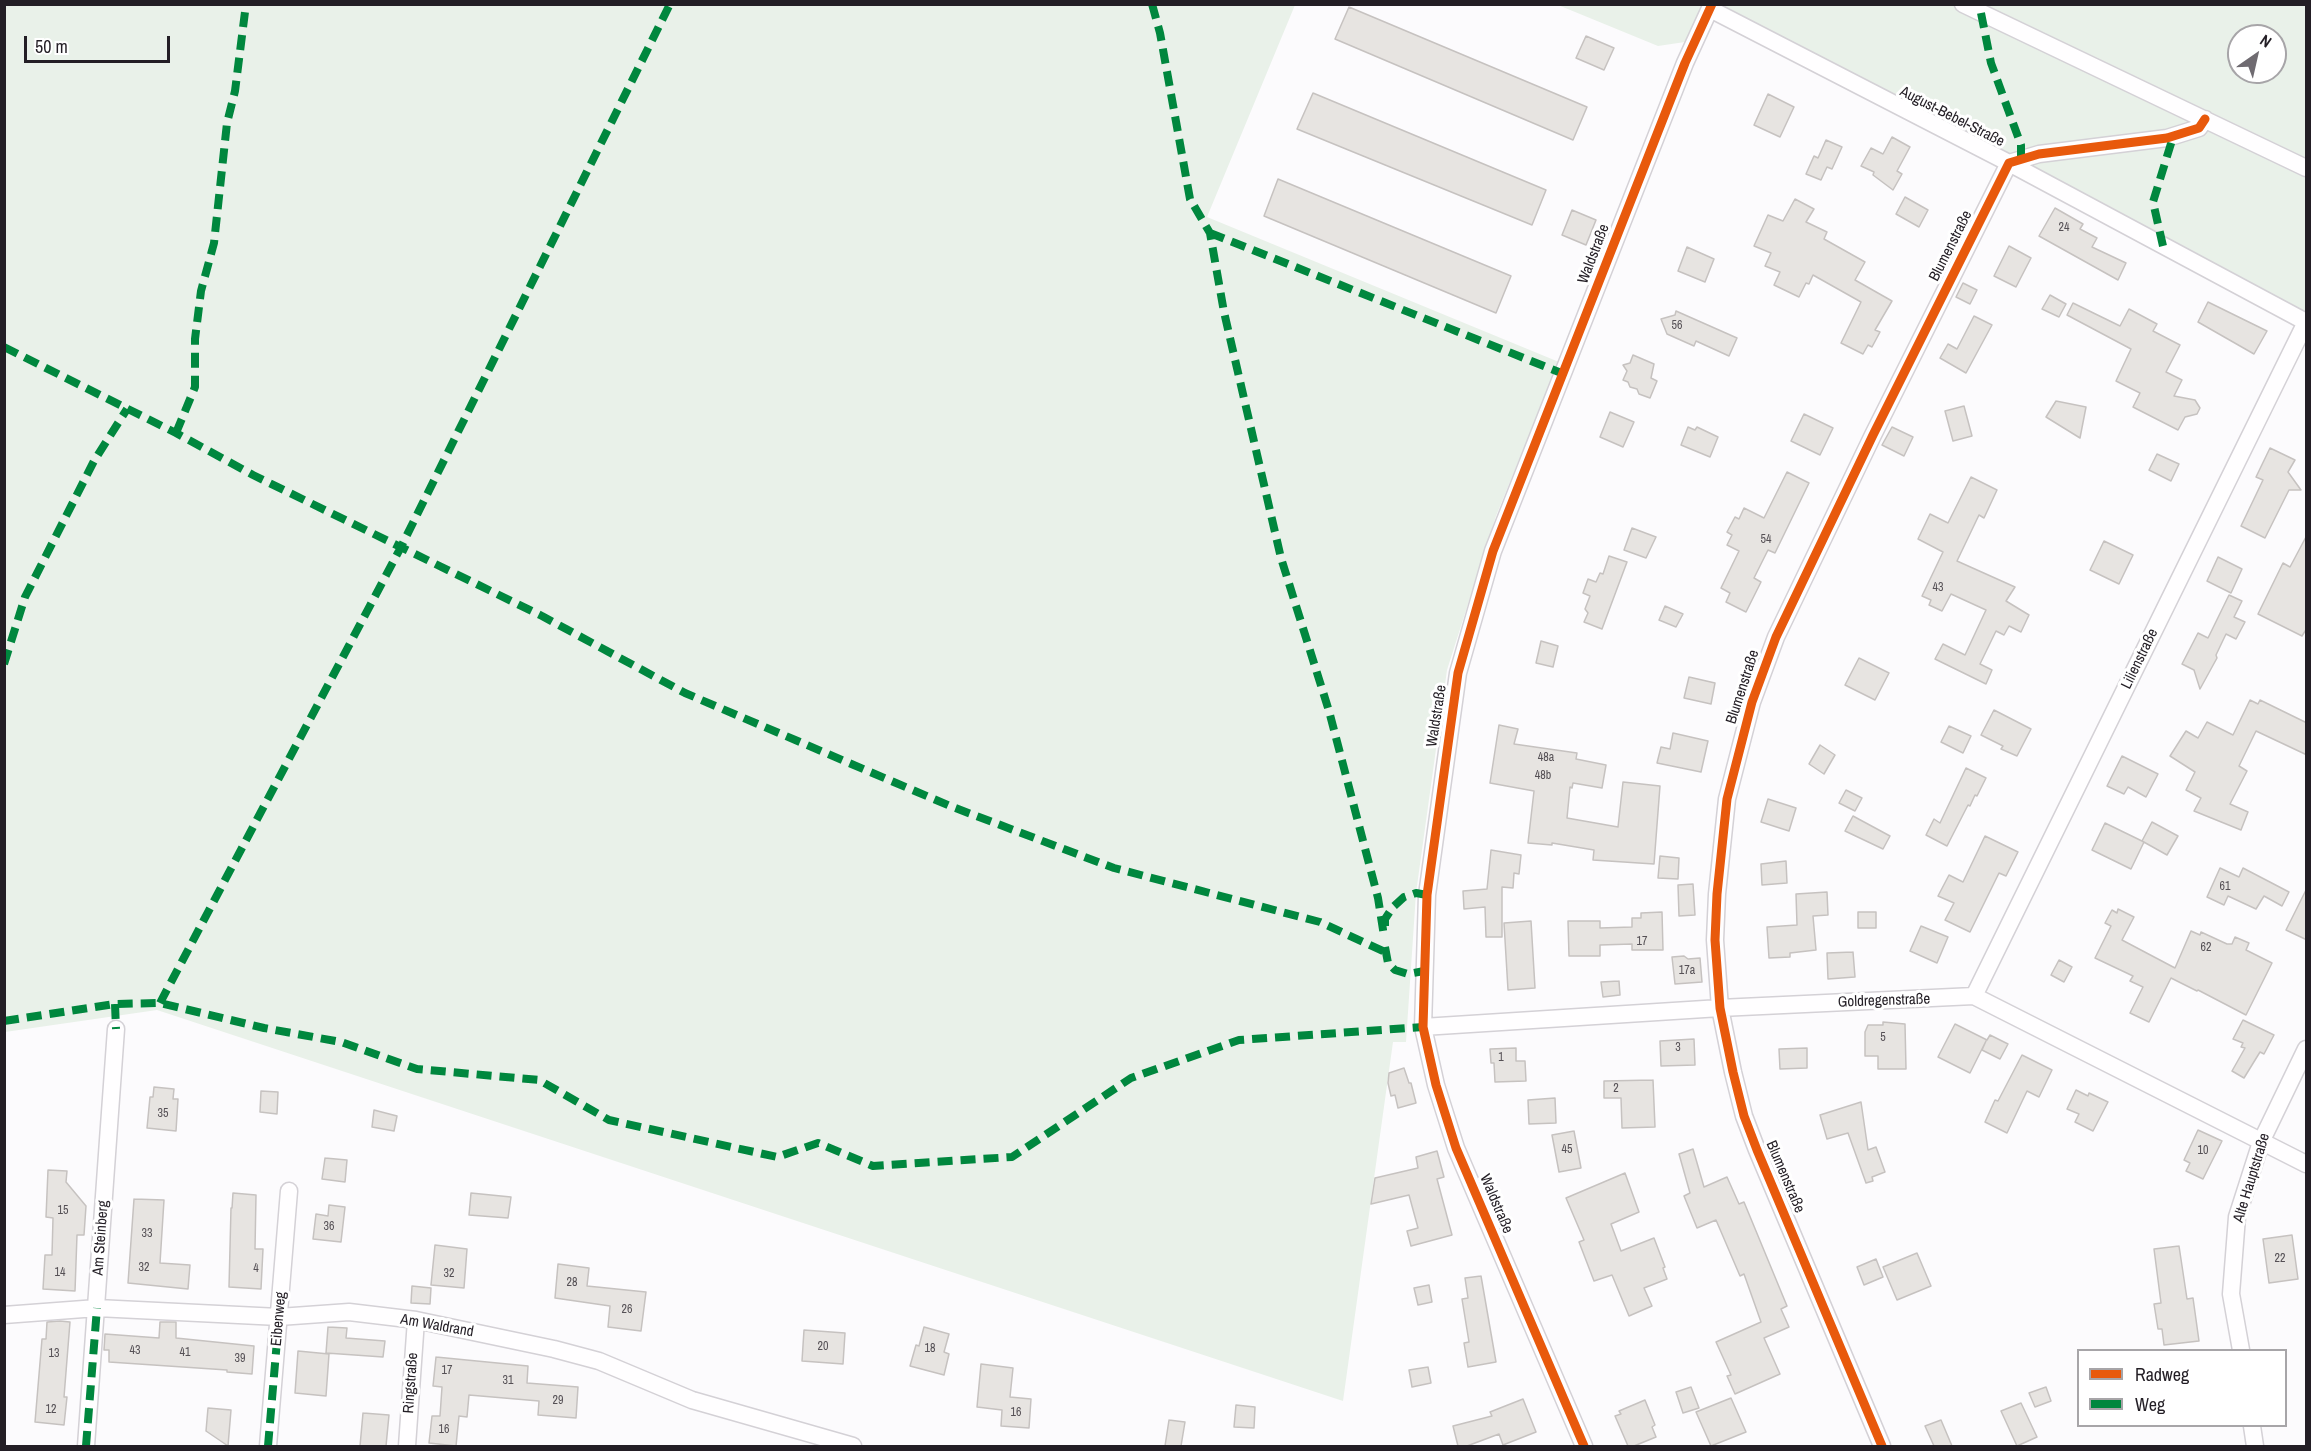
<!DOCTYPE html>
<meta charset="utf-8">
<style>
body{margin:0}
#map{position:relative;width:2311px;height:1451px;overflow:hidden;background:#fcfbfd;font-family:"Archivo Narrow",sans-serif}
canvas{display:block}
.frame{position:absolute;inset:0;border:6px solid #231e25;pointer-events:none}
.legend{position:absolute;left:2077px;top:1349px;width:210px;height:78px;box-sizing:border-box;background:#fff;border:2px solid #a7a5a8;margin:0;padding:8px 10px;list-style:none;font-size:18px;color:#231e25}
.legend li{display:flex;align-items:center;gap:12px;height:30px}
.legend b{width:30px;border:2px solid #a7a5a8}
.north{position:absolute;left:2227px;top:24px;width:60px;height:60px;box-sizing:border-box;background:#fff;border:2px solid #a7a5a8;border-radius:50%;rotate:34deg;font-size:16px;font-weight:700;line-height:24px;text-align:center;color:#231e25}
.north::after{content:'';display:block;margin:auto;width:21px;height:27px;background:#6f6b71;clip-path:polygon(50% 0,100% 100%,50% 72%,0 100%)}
.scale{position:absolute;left:24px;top:36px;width:146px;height:27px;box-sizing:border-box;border:3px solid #231e25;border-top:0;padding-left:8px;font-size:18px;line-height:21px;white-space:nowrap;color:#231e25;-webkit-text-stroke:4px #fff;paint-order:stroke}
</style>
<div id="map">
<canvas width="2311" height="1451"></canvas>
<div class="frame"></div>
<ul class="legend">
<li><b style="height:8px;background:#e8590c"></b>Radweg</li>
<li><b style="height:8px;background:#00873e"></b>Weg</li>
</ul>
<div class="north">N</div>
<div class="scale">50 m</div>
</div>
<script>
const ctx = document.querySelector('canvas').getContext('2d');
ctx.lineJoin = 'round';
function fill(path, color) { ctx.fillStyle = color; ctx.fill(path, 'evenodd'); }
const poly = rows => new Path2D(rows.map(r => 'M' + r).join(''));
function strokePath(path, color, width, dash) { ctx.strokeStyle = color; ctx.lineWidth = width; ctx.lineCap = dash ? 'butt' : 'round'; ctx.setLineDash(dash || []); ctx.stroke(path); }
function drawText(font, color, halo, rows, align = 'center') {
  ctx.font = font + ' "Archivo Narrow",sans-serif'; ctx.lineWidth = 6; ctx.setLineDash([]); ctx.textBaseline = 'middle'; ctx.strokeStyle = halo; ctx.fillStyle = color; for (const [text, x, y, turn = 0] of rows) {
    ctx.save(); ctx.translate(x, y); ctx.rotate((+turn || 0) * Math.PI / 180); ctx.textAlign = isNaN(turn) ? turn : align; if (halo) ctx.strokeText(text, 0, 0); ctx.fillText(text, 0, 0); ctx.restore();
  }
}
const green = poly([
 [4,5,1295,5,1207,217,1559,362,1496,516,1447,670,1416,893,1406,1042,1393,1042,1343,1401,157,1010,5,1032],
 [1558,5,2306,5,2306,312,2010,155,1718,8,1705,39,1658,46],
 [2239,36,2275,36,2275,72,2239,72]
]);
const building = poly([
 [1349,7,1587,107,1573,140,1335,39,1349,7],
 [1586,36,1614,48,1604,70,1576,58,1586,36],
 [1313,93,1546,190,1532,225,1297,129,1313,93],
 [1768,94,1794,107,1780,137,1754,125,1768,94],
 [1892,137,1910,147,1897,171,1902,174,1893,190,1873,175,1874,172,1861,166,1871,148,1883,154,1892,137],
 [1826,140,1842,147,1832,169,1827,167,1821,180,1806,174,1814,156,1818,158,1826,140],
 [1278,179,1511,276,1496,313,1264,216,1278,179],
 [1905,197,1928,210,1919,227,1896,214,1905,197],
 [1795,199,1814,209,1806,222,1827,232,1824,239,1865,262,1855,280,1892,301,1875,330,1880,332,1872,347,1868,345,1863,354,1841,343,1861,302,1813,275,1809,284,1806,283,1799,297,1774,285,1780,272,1765,266,1771,253,1754,246,1768,215,1783,221,1795,199],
 [2055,208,2083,224,2080,229,2097,238,2092,247,2126,263,2118,280,2039,236,2055,208],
 [1572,210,1596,220,1586,245,1562,235,1572,210],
 [2009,246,2031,258,2016,287,1994,276,2009,246],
 [1687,247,1714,259,1705,282,1678,271,1687,247],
 [1963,283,1977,290,1970,304,1956,297,1963,283],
 [2050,295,2066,304,2059,317,2042,309,2050,295],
 [2208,302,2267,331,2254,354,2198,322,2208,302],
 [2073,303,2120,326,2129,309,2157,324,2153,331,2180,345,2166,372,2182,380,2174,396,2195,400,2200,408,2197,414,2185,417,2178,430,2133,407,2140,393,2116,381,2131,349,2067,315,2073,303],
 [1676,311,1737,338,1729,356,1696,341,1694,346,1667,334,1661,319,1675,315,1676,311],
 [1974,316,1992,325,1966,373,1940,358,1948,344,1957,349,1974,316],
 [1633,355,1654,364,1651,378,1657,381,1650,398,1639,394,1637,389,1630,387,1628,382,1623,380,1627,371,1623,365,1630,363,1633,355],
 [2056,401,2086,407,2080,438,2046,417,2056,401],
 [1964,406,1972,436,1953,441,1945,411,1964,406],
 [1610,412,1634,422,1623,447,1600,437,1610,412],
 [1804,414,1833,428,1820,455,1791,441,1804,414],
 [1688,427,1695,430,1697,427,1718,437,1710,457,1681,445,1688,427],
 [1892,427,1913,437,1904,456,1882,445,1892,427],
 [2270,448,2295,460,2288,472,2301,490,2289,490,2265,538,2241,526,2263,480,2256,477,2270,448],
 [2157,454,2179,464,2171,481,2149,470,2157,454],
 [1787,472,1809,483,1775,553,1768,550,1754,578,1761,582,1746,612,1726,602,1730,593,1721,588,1739,551,1727,545,1732,535,1727,532,1735,517,1739,519,1744,508,1764,518,1787,472],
 [1971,477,1997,490,1984,518,1979,515,1957,561,2015,587,2006,601,2029,615,2021,632,2009,626,2004,635,1996,631,1980,664,1992,670,1986,684,1935,659,1943,644,1965,655,1986,610,1951,594,1942,611,1929,605,1931,600,1922,596,1943,552,1918,539,1930,514,1948,523,1971,477],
 [1632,528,1656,537,1646,558,1624,550,1632,528],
 [2307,535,2307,628,2302,636,2258,614,2283,563,2290,567,2307,535],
 [2104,541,2133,555,2119,584,2090,570,2104,541],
 [1609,556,1627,562,1602,629,1584,622,1588,613,1585,609,1590,596,1583,593,1588,579,1596,582,1600,573,1603,574,1609,556],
 [2218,557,2242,569,2231,593,2207,581,2218,557],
 [2229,595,2242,601,2234,617,2245,622,2236,639,2226,634,2216,655,2217,658,2200,689,2194,670,2182,664,2198,633,2208,638,2229,595],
 [1665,606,1683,614,1676,627,1659,620,1665,606],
 [1541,641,1558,646,1553,667,1536,663,1541,641],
 [1859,658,1889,673,1875,700,1845,685,1859,658],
 [1689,677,1715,683,1711,704,1684,698,1689,677],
 [2250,700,2258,704,2260,700,2307,723,2307,755,2256,731,2239,766,2247,771,2230,804,2248,812,2241,830,2194,811,2201,798,2186,790,2195,772,2170,756,2186,731,2198,738,2207,722,2233,735,2250,700],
 [1994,710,2031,729,2017,756,2001,749,2003,746,1981,735,1994,710],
 [1499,725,1518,729,1514,744,1577,753,1576,759,1606,765,1602,788,1573,783,1572,788,1570,787,1567,818,1618,827,1623,782,1660,786,1654,864,1593,860,1594,850,1552,843,1552,845,1528,843,1534,791,1490,783,1499,725],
 [1949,726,1971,736,1963,753,1941,742,1949,726],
 [1673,733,1708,741,1701,772,1657,763,1661,747,1670,749,1673,733],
 [1820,745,1835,755,1824,774,1809,764,1820,745],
 [2122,756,2158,774,2146,797,2128,787,2124,794,2107,786,2122,756],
 [1966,768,1986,778,1977,796,1975,795,1970,806,1968,805,1947,846,1926,835,1934,819,1940,823,1966,768],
 [1846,790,1862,798,1855,811,1839,803,1846,790],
 [1768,799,1796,808,1789,831,1761,822,1768,799],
 [1853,816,1890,836,1883,849,1845,831,1853,816],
 [2152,822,2178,836,2167,855,2142,841,2152,822],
 [2105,823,2144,842,2131,869,2092,850,2105,823],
 [1985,836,2018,852,2006,876,1999,873,1970,932,1945,920,1954,903,1938,896,1949,875,1963,882,1985,836],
 [1491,850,1521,855,1519,874,1514,873,1513,888,1502,887,1502,937,1486,937,1485,907,1464,909,1463,891,1487,889,1491,850],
 [1660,856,1679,858,1678,879,1658,878,1660,856],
 [1786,861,1787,883,1762,885,1761,864,1786,861],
 [2220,868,2239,877,2243,868,2289,892,2282,906,2264,896,2256,909,2228,896,2224,905,2207,897,2220,868],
 [1693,884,1695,915,1679,916,1678,885,1693,884],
 [2307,888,2307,940,2286,930,2307,888],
 [1827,892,1828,915,1813,916,1816,950,1790,953,1790,957,1769,958,1767,927,1797,925,1796,894,1827,892],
 [2118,909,2134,917,2122,940,2175,968,2191,931,2200,935,2201,932,2227,944,2232,944,2235,937,2249,943,2246,950,2272,963,2246,1015,2198,990,2197,991,2171,978,2149,1022,2130,1013,2143,987,2130,981,2133,976,2095,958,2111,926,2105,923,2112,910,2117,913,2118,909],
 [1662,912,1663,950,1632,950,1632,944,1600,945,1600,956,1569,956,1568,921,1600,921,1600,928,1632,927,1632,918,1641,918,1641,913,1662,912],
 [1858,912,1876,912,1876,928,1858,928,1858,912],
 [1531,921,1535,988,1508,990,1504,923,1531,921],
 [1921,926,1948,937,1937,963,1910,951,1921,926],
 [1853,952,1855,977,1828,979,1827,953,1853,952],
 [1684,956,1688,959,1700,958,1702,982,1675,984,1672,957,1684,956],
 [2059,960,2072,967,2064,982,2051,975,2059,960],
 [1619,981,1620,995,1603,997,1601,982,1619,981],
 [2243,1020,2274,1035,2264,1054,2260,1052,2244,1078,2232,1071,2245,1048,2241,1047,2243,1043,2233,1039,2243,1020],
 [1883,1022,1905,1024,1906,1069,1878,1069,1878,1056,1865,1056,1865,1032,1868,1025,1883,1025,1883,1022],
 [1955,1024,1987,1040,1990,1035,2008,1044,2000,1059,1982,1050,1986,1041,1970,1073,1938,1057,1955,1024],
 [1694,1039,1695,1065,1661,1066,1660,1041,1694,1039],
 [1516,1048,1516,1061,1525,1061,1526,1081,1495,1082,1494,1063,1491,1063,1490,1049,1516,1048],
 [1807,1048,1807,1068,1780,1069,1779,1049,1807,1048],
 [2022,1055,2052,1070,2039,1097,2027,1091,2007,1133,1985,1122,1995,1100,1998,1101,2022,1055],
 [1404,1068,1409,1083,1411,1083,1416,1103,1398,1108,1395,1095,1391,1096,1388,1083,1389,1073,1404,1068],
 [1653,1080,1655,1127,1622,1128,1621,1098,1604,1098,1604,1081,1653,1080],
 [154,1087,174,1089,173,1099,178,1099,176,1131,147,1128,150,1097,153,1097,154,1087],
 [2076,1090,2088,1096,2089,1093,2108,1102,2093,1131,2075,1122,2079,1114,2067,1109,2076,1090],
 [261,1091,278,1092,277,1114,260,1112,261,1091],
 [1555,1098,1556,1123,1529,1124,1528,1100,1555,1098],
 [1861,1102,1868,1150,1876,1147,1885,1172,1872,1177,1873,1181,1866,1183,1848,1133,1827,1139,1820,1115,1861,1102],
 [374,1110,397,1116,394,1131,372,1127,374,1110],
 [2198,1130,2222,1141,2203,1179,2186,1171,2190,1163,2184,1160,2198,1130],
 [1574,1131,1581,1168,1559,1172,1552,1135,1574,1131],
 [1693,1149,1704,1187,1727,1177,1739,1204,1744,1202,1787,1306,1781,1309,1789,1327,1764,1338,1780,1374,1735,1394,1727,1376,1731,1375,1716,1342,1761,1322,1744,1274,1740,1276,1716,1220,1697,1228,1684,1196,1690,1193,1679,1154,1693,1149],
 [1437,1151,1444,1177,1437,1179,1452,1235,1411,1246,1407,1231,1418,1228,1409,1195,1371,1204,1375,1178,1418,1168,1416,1157,1437,1151],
 [325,1158,347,1160,345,1182,322,1179,325,1158],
 [48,1170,67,1171,66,1182,86,1206,84,1235,77,1235,75,1291,43,1289,45,1255,52,1255,53,1218,46,1217,48,1170],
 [1625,1173,1639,1212,1611,1224,1621,1251,1654,1238,1665,1267,1663,1268,1667,1279,1644,1288,1652,1306,1629,1316,1612,1275,1594,1281,1579,1242,1584,1240,1566,1198,1625,1173],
 [233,1193,256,1195,255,1249,263,1249,261,1289,229,1287,231,1208,232,1208,233,1193],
 [471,1193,511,1197,508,1218,469,1215,471,1193],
 [134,1199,164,1200,160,1263,190,1265,188,1289,128,1283,134,1199],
 [329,1205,345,1207,341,1242,313,1239,316,1214,328,1216,329,1205],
 [2292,1235,2298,1279,2269,1283,2263,1239,2292,1235],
 [435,1245,467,1249,464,1288,431,1285,435,1245],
 [2179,1246,2187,1299,2193,1298,2199,1341,2164,1345,2162,1329,2158,1329,2154,1304,2161,1303,2154,1249,2179,1246],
 [1917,1253,1931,1286,1897,1300,1883,1267,1917,1253],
 [1876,1259,1883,1277,1864,1285,1857,1267,1876,1259],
 [558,1264,589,1268,587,1286,646,1292,641,1331,608,1327,610,1306,555,1298,558,1264],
 [1481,1276,1496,1362,1468,1367,1464,1343,1469,1342,1462,1299,1468,1298,1465,1278,1481,1276],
 [1429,1285,1432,1302,1418,1305,1414,1288,1429,1285],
 [412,1286,431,1288,430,1304,411,1303,412,1286],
 [60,1321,70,1322,64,1397,67,1397,64,1425,35,1422,42,1339,46,1339,47,1322,60,1321],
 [160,1322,176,1322,176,1338,254,1346,252,1374,227,1372,227,1370,109,1362,109,1350,104,1350,105,1334,159,1338,160,1322],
 [328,1327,347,1328,346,1338,385,1341,383,1357,326,1353,328,1327],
 [924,1327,949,1334,944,1352,949,1354,944,1375,910,1366,916,1345,919,1346,924,1327],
 [804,1330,845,1333,843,1364,802,1361,804,1330],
 [298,1351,329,1354,326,1396,295,1393,298,1351],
 [436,1357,528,1366,527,1383,578,1387,576,1418,538,1415,539,1401,469,1395,467,1417,459,1416,456,1446,429,1443,432,1416,440,1416,442,1387,433,1386,436,1357],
 [981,1364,1013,1368,1010,1397,1031,1399,1029,1428,1001,1426,1002,1410,977,1407,981,1364],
 [1428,1367,1431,1383,1412,1387,1409,1370,1428,1367],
 [1691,1387,1699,1408,1683,1413,1676,1392,1691,1387],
 [2046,1387,2051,1401,2035,1407,2029,1393,2046,1387],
 [1731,1398,1746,1432,1711,1446,1696,1412,1731,1398],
 [1523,1399,1536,1432,1503,1445,1499,1434,1467,1446,1458,1446,1453,1426,1492,1416,1490,1412,1523,1399],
 [1645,1400,1655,1425,1652,1427,1656,1437,1634,1446,1628,1446,1615,1416,1621,1414,1619,1411,1645,1400],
 [2021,1403,2037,1437,2017,1446,2001,1411,2021,1403],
 [1236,1405,1255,1407,1254,1428,1234,1427,1236,1405],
 [208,1408,231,1410,228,1446,206,1431,208,1408],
 [363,1413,389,1415,386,1446,360,1446,363,1413],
 [1169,1420,1185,1422,1181,1446,1165,1446,1169,1420],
 [1941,1420,1952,1446,1934,1446,1925,1426,1941,1420]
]);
const minor = poly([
 [1963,4,2306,168],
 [1710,9,2009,163,2306,322],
 [1974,996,2306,322],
 [1423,1027,1720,1008,1974,996,2306,1164],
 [4,1315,97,1308,279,1317,349,1312,416,1320,554,1349,599,1361,692,1400,853,1446],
 [2241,1350,2231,1294,2237,1217,2261,1142,2306,1049],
 [2252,1426,2255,1446],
 [86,1446,116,1029],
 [268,1446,289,1191],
 [407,1446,416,1320],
 [1584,1446,1456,1148,1436,1085,1423,1027,1427,895,1458,673,1493,551,1685,63,1712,4],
 [1882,1446,1757,1150,1744,1116,1733,1072,1720,1008,1715,940,1717,894,1727,799,1752,702,1776,637,1873,435,2009,163,2039,154,2167,138,2199,128,2205,119]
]);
const quiet = poly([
 [1152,4,1160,33,1190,199,1210,233,1224,312,1281,558,1329,711,1378,898,1384,936],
 [1981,13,1991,63,2021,145,2021,160],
 [1210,233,1564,374],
 [2163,246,2153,202,2173,137],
 [4,347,176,433,253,475,542,616,685,693,950,806,1114,868,1320,922,1385,952],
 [176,433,195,387,195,339,201,291,214,243,227,123,235,91,246,4],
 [4,664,25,597,94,461,127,409],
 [1385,926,1385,919,1393,907,1404,897,1416,893,1427,895],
 [1385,947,1388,963,1395,970,1408,974,1424,971],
 [160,1003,401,547,670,4],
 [115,1004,116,1029],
 [4,1021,115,1004,160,1003,264,1028,341,1042,417,1069,539,1080,609,1120,777,1157,818,1143,873,1166,1012,1157,1131,1078,1239,1040,1423,1027],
 [86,1446,97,1308],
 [268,1446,279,1317]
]);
const cycleway = poly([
 [1584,1446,1456,1148,1436,1085,1423,1027,1427,895,1458,673,1493,551,1685,63,1712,4],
 [1882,1446,1757,1150,1744,1116,1733,1072,1720,1008,1715,940,1717,894,1727,799,1752,702,1776,637,1873,435,2009,163,2039,154,2167,138,2199,128,2205,119]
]);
const numberNames = [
 ["24",2064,228],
 ["56",1677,326],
 ["54",1766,540],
 ["43",1938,588],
 ["48a",1546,758],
 ["48b",1543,776],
 ["61",2225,887],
 ["17",1642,942],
 ["62",2206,948],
 ["17a",1687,971],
 ["5",1883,1038],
 ["3",1678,1048],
 ["1",1501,1058],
 ["2",1616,1089],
 ["35",163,1114],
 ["45",1567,1150],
 ["10",2203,1151],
 ["15",63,1211],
 ["36",329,1227],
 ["33",147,1234],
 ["22",2280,1259],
 ["32",144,1268],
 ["4",256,1269],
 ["14",60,1273],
 ["32",449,1274],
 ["28",572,1283],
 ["26",627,1310],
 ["20",823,1347],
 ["18",930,1349],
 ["43",135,1351],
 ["41",185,1353],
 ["13",54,1354],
 ["39",240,1359],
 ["17",447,1371],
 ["31",508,1381],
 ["29",558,1401],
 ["12",51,1410],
 ["16",1016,1413],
 ["16",444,1430]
];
const streetNames = [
 ["August-Bebel-Straße",1952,117,27],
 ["Blumenstraße",1951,246,-63],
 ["Waldstraße",1594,254,-69],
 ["Lilienstraße",2140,659,-64],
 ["Blumenstraße",1743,687,-72],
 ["Waldstraße",1437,716,-81],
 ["Goldregenstraße",1884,1001,-2],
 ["Blumenstraße",1785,1177,67],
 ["Alte Hauptstraße",2252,1178,-73],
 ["Waldstraße",1496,1204,67],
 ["Am Steinberg",101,1238,-86],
 ["Eibenweg",279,1319,-85],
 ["Am Waldrand",437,1326,10],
 ["Ringstraße",411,1383,-86]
];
fill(green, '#e9f1e9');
fill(building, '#e7e4e1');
strokePath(building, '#c6c2c0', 1.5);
strokePath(minor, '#d4d1d6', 19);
strokePath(minor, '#fffeff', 16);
strokePath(quiet, '#00873e', 8, [15, 8]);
strokePath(cycleway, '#e8590c', 9);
drawText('12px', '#555055', null, numberNames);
drawText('15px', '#231e25', '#fff', streetNames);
</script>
